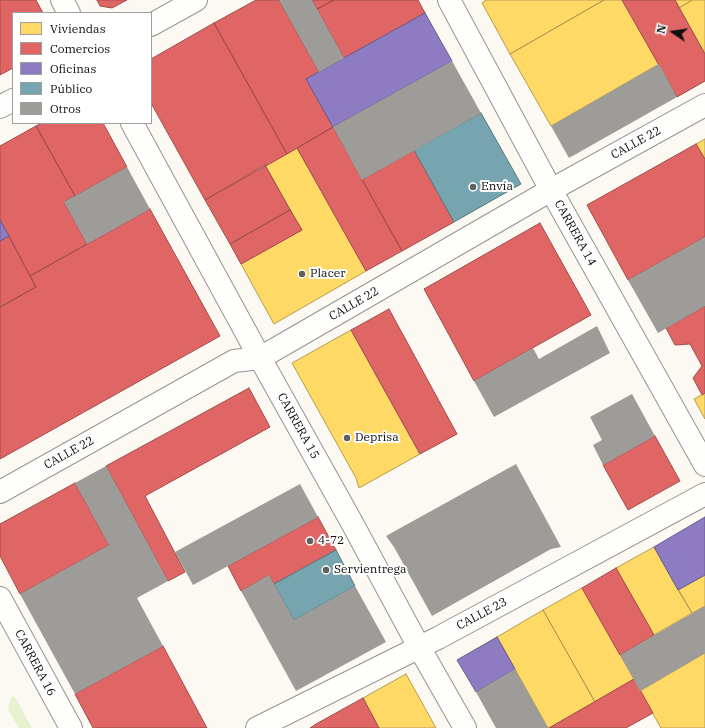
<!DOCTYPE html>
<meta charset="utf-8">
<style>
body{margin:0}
#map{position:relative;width:705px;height:728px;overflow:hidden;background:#fbf9f2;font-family:"IBM Plex Serif",serif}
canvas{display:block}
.legend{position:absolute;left:12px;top:12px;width:140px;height:112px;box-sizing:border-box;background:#fff;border:1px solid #9f9f9f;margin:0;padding:5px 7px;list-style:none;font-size:12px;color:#0e0e0e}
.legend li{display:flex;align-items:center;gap:8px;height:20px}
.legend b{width:20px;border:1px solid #9f9f9f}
.north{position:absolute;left:653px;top:12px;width:40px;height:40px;-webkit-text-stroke:3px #fff;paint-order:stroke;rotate:283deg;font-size:11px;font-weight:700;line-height:16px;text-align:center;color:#0e0e0e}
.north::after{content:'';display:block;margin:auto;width:14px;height:18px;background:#0e0e0e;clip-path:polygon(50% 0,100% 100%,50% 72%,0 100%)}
</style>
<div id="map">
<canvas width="705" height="728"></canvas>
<ul class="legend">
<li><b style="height:11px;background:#ffd966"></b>Viviendas</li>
<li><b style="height:11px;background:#e06666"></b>Comercios</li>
<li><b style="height:11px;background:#8e7cc3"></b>Oficinas</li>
<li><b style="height:11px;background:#76a5af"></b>Público</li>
<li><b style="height:11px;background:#9e9c98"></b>Otros</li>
</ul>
<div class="north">N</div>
</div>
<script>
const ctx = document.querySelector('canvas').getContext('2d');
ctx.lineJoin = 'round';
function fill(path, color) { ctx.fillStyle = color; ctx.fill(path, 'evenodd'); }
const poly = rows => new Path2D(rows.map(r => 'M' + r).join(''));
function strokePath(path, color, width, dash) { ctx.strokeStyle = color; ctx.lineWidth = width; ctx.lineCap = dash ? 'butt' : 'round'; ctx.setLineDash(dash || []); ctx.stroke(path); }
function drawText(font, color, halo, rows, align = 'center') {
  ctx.font = font + ' "IBM Plex Serif",serif'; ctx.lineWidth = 4; ctx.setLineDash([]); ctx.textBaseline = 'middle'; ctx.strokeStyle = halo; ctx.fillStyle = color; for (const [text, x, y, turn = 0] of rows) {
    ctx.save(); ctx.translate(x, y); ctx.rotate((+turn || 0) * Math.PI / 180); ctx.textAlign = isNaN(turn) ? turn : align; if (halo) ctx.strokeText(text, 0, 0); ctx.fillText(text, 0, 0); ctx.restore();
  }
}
const green = poly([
 [11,696,15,697,32,728,19,728,8,710]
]);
const homes = poly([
 [486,0,604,0,510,54,482,3,486,0],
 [604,0,622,0,659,64,551,126,510,54,604,0],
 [675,0,692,0,679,8,675,0],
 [692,0,705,0,705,54,679,8,692,0],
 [705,139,705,159,696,144,705,139],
 [297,148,366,271,274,324,241,264,302,230,265,165,297,148],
 [351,330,420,454,359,488,356,478,292,363,351,330],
 [705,393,705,419,694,399,705,393],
 [654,547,692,613,654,635,616,568,654,547],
 [705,575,705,606,692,613,678,590,705,575],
 [582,588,634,679,595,702,543,610,582,588],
 [543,610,595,702,549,728,548,728,497,637,543,610],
 [705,653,705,728,661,728,640,691,705,653],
 [406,674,436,728,379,728,363,698,406,674]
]);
const shops = poly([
 [0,0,36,0,43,13,13,13,13,68,0,75,0,0],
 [97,0,127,0,112,8,100,6,97,0],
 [256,0,279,0,319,72,306,79,333,127,287,154,214,23,256,0],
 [312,0,334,0,317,9,312,0],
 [334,0,418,0,425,13,344,58,317,9,334,0],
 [622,0,675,0,705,54,705,81,677,97,622,0],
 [214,23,287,154,205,200,151,103,151,59,214,23],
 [42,123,103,123,127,167,75,196,36,126,42,123],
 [36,126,75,196,64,202,87,244,30,276,0,220,0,146,36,126],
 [333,127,402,251,366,271,297,148,333,127],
 [696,144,705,159,705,237,628,280,587,205,696,144],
 [414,150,454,222,402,251,362,180,414,150],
 [265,165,290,210,230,244,205,200,265,165],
 [150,209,220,336,0,459,0,307,36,287,30,276,150,209],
 [290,210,302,230,241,264,230,244,290,210],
 [540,223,591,315,474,381,424,289,540,223],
 [9,236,36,287,0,307,0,241,9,236],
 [705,306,705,393,702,395,693,378,702,366,690,344,675,345,666,328,705,306],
 [389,309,457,434,420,454,351,330,389,309],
 [249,388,270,427,145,496,185,572,168,581,106,466,249,388],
 [655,436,680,481,628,510,603,465,655,436],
 [75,483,109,545,20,594,0,556,0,524,75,483],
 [318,517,336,550,274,584,269,575,241,591,228,566,318,517],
 [616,568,654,635,620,655,582,588,616,568],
 [163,646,207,728,93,728,75,694,163,646],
 [634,679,653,713,626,728,549,728,634,679],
 [363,698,379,728,310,728,316,724,363,698]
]);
const offices = poly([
 [425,13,452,61,333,127,306,79,425,13],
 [0,220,9,236,0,241,0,220],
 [705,517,705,575,678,590,654,547,705,517],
 [497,637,515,669,476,692,457,660,497,637]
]);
const public = poly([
 [481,113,521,184,454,222,414,150,481,113],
 [336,550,355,586,294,620,274,584,336,550]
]);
const building = poly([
 [279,0,312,0,344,58,319,72],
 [452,61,481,113,362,180,333,127],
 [659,64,677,97,569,158,551,126],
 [127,167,150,209,87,244,64,202],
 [705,237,705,306,658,333,628,280],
 [597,326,610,353,494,417,474,381,533,348,539,359],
 [632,394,655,436,603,465,593,445,602,440,590,417],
 [516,464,561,547,551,549,432,616,394,547,386,536],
 [106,466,168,581,137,598,163,646,75,694,20,594,109,545,75,483],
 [300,484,318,517,193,585,175,552],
 [269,575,294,620,355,586,386,642,296,691,241,591],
 [705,606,705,653,640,691,620,655],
 [515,669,548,728,496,728,476,692]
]);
const minor = poly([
 [449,0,551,190,705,465],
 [0,492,234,361,260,358,551,190,705,105],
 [0,598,71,728],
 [257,728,438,638,705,494]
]);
const tertiary = poly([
 [62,0,69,13],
 [151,25,196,0],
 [0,107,13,100],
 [132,123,260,358,351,521,419,647,465,728]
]);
const markers = [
 [473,187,4,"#61605e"],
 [302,274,4,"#61605e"],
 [347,438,4,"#61605e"],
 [310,541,4,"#61605e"],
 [326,570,4,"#61605e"]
];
const streetNames = [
 ["CALLE 22",636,143,-29],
 ["CARRERA 14",575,233,61],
 ["CALLE 22",354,304,-30],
 ["CARRERA 15",298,426,61],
 ["CALLE 22",69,453,-29],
 ["CALLE 23",482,614,-28],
 ["CARRERA 16",35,663,62]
];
const poiNames = [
 ["Envía",481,187],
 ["Placer",310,274],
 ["Deprisa",355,438],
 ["4-72",318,541],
 ["Servientrega",334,570]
];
fill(green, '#e8f2d0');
fill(homes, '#ffd966');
strokePath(homes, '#b79c4c', 1);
fill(shops, '#e06666');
strokePath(shops, '#a14c4c', 1);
fill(offices, '#8e7cc3');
strokePath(offices, '#685b8d', 1);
fill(public, '#76a5af');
strokePath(public, '#57787f', 1);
fill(building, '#9e9c98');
strokePath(minor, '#959491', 24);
strokePath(tertiary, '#959491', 24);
strokePath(minor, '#fefefd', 22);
strokePath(tertiary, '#fefefd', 22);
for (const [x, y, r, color] of markers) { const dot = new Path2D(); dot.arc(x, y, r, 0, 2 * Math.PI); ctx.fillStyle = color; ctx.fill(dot); strokePath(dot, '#fff', 1.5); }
drawText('12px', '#0e0e0e', '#fff', streetNames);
drawText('12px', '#0e0e0e', '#fff', poiNames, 'left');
</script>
